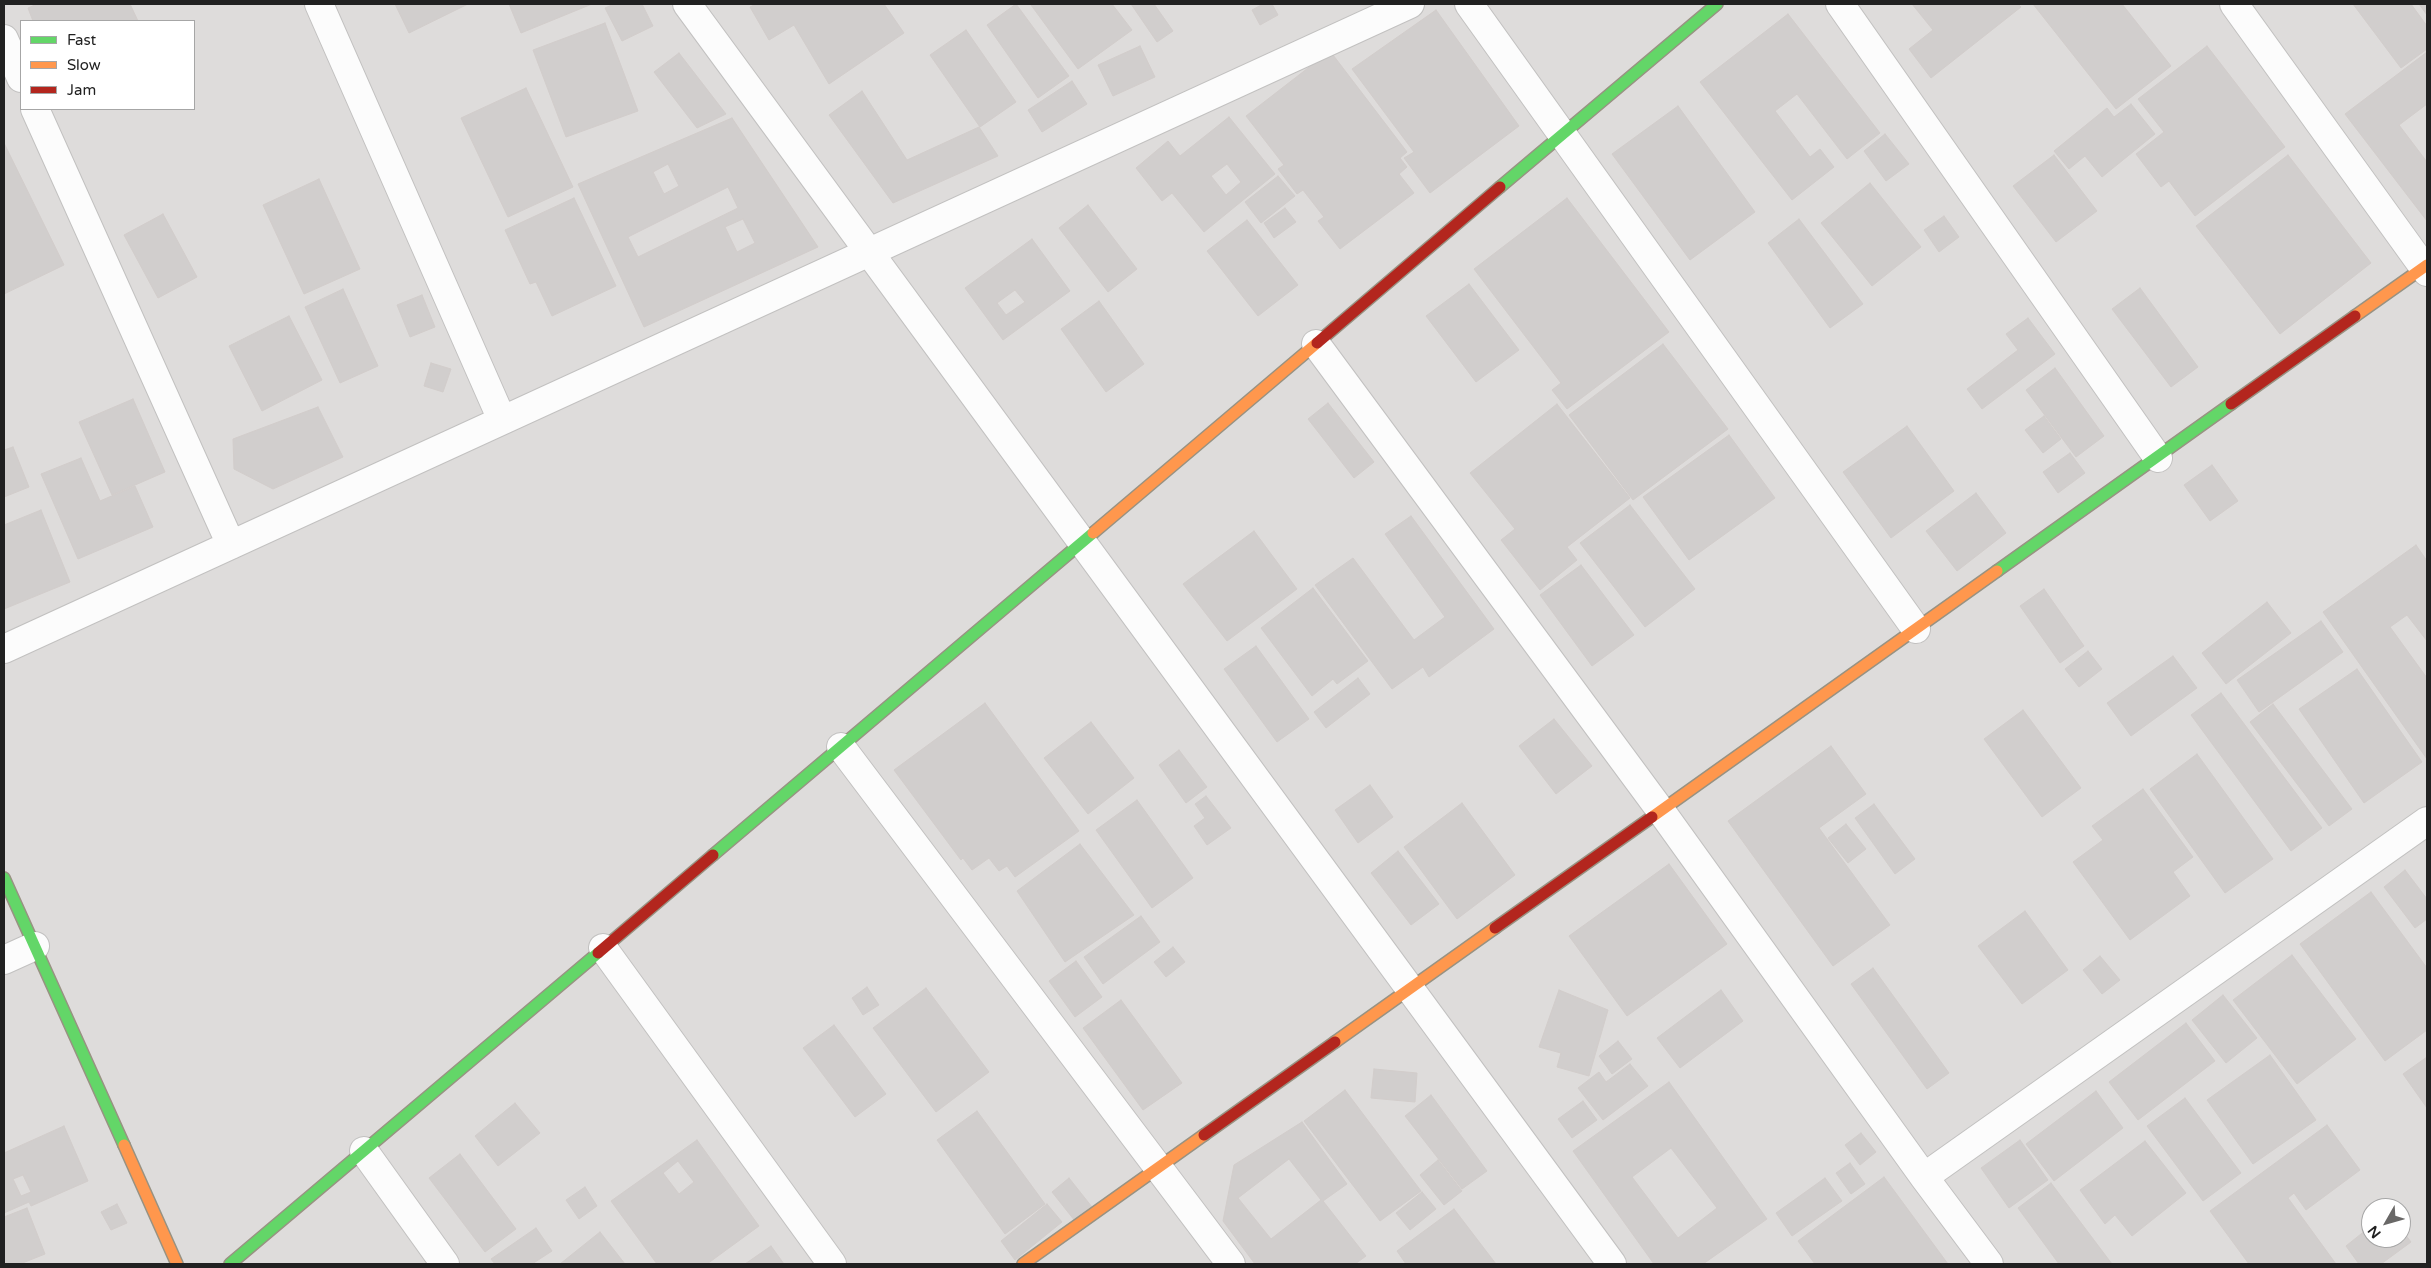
<!DOCTYPE html>
<style>
body{margin:0}
#map{position:relative;width:2431px;height:1268px;overflow:hidden;background:#eeecea;font-family:"Varela Round",sans-serif}
canvas{display:block}
.frame{position:absolute;inset:0;border:5px solid #212121;pointer-events:none}
.legend{position:absolute;left:20px;top:20px;width:175px;height:90px;box-sizing:border-box;background:#fff;border:1px solid #a6a6a6;margin:0;padding:6px 9px;list-style:none;font-size:15px;color:#212121}
.legend li{display:flex;align-items:center;gap:10px;height:25px}
.legend b{width:25px;border:1px solid #a6a6a6}
.north{position:absolute;left:2361px;top:1198px;width:50px;height:50px;box-sizing:border-box;background:#fff;border:1px solid #a6a6a6;border-radius:50%;rotate:232deg;font-size:14px;font-weight:700;line-height:20px;text-align:center;color:#212121}
.north::after{content:'';display:block;margin:auto;width:18px;height:22px;background:#696867;clip-path:polygon(50% 0,100% 100%,50% 72%,0 100%)}
</style>
<div id="map">
<canvas width="2431" height="1268"></canvas>
<div class="frame"></div>
<ul class="legend">
<li><b style="height:6px;background:#63d668"></b>Fast</li>
<li><b style="height:6px;background:#ff974d"></b>Slow</li>
<li><b style="height:6px;background:#b3261e"></b>Jam</li>
</ul>
<div class="north">N</div>
</div>
<script>
const ctx = document.querySelector('canvas').getContext('2d');
ctx.lineJoin = 'round';
function fill(path, color) { ctx.fillStyle = color; ctx.fill(path, 'evenodd'); }
const poly = rows => new Path2D(rows.map(r => 'M' + r).join(''));
function strokePath(path, color, width, dash) { ctx.strokeStyle = color; ctx.lineWidth = width; ctx.lineCap = dash ? 'butt' : 'round'; ctx.setLineDash(dash || []); ctx.stroke(path); }
const residential = poly([
 [4,4,2427,4,2427,1264,4,1264],
 [21,21,194,21,194,109,21,109],
 [2371,1208,2401,1208,2401,1238,2371,1238]
]);
const building = poly([
 [37,4,130,4,138,21,33,21,28,8,37,4],
 [395,4,468,4,409,33,395,4],
 [509,4,592,4,521,33,509,4],
 [614,4,642,4,653,26,622,41,605,8,614,4],
 [756,4,884,4,904,33,829,84,794,25,769,40,750,7,756,4],
 [1016,4,1069,76,1038,98,987,25,1016,4],
 [1033,4,1112,4,1132,30,1078,69,1031,5,1033,4],
 [1131,4,1154,4,1173,31,1157,42,1131,4],
 [1263,4,1272,4,1278,15,1260,25,1252,10,1263,4],
 [1912,4,2018,4,2021,7,1931,78,1909,49,1933,30,1912,4],
 [2033,4,2122,4,2171,66,2116,109,2033,4],
 [2353,4,2411,4,2427,26,2427,49,2401,68,2353,4],
 [2419,4,2427,4,2427,15,2419,4],
 [1436,10,1519,126,1430,193,1404,158,1414,152,1352,69,1436,10],
 [1788,14,1880,133,1847,159,1797,94,1775,111,1810,157,1820,149,1834,167,1792,200,1700,82,1788,14],
 [605,23,638,111,566,137,533,50,605,23],
 [966,30,1016,102,980,127,930,55,966,30],
 [1140,46,1155,77,1113,96,1098,65,1140,46],
 [2207,46,2285,147,2195,216,2169,181,2161,187,2136,154,2164,132,2138,99,2207,46],
 [1330,51,1407,152,1400,158,1407,167,1399,174,1414,193,1340,249,1318,221,1324,217,1303,190,1297,194,1278,169,1284,165,1246,116,1330,51],
 [2427,52,2427,104,2399,125,2427,162,2427,221,2345,114,2427,52],
 [679,53,726,114,697,128,654,72,679,53],
 [1072,81,1087,104,1042,132,1028,110,1072,81],
 [526,88,573,187,508,217,461,118,526,88],
 [862,91,907,160,979,127,998,156,893,203,829,115,862,91],
 [2131,104,2155,134,2102,177,2085,156,2069,169,2054,151,2107,108,2114,117,2131,104],
 [1678,106,1755,212,1690,260,1612,154,1678,106],
 [1229,117,1275,174,1204,232,1172,193,1162,201,1136,168,1168,141,1180,156,1229,117],
 [1227,164,1241,182,1226,195,1211,176,1227,164],
 [732,118,818,247,644,327,578,184,732,118],
 [668,164,679,186,664,194,653,172,668,164],
 [728,187,738,208,638,257,628,237,728,187],
 [743,219,755,243,737,252,725,227,743,219],
 [1885,134,1909,164,1886,181,1864,151,1885,134],
 [4,143,64,265,4,294,4,143],
 [2054,155,2097,211,2056,242,2013,186,2054,155],
 [2288,155,2371,263,2280,334,2196,226,2288,155],
 [1278,176,1295,196,1261,223,1245,202,1278,176],
 [319,179,360,269,304,294,263,205,319,179],
 [1870,183,1921,247,1872,286,1821,223,1870,183],
 [574,198,616,286,552,316,536,282,530,284,505,230,574,198],
 [1567,198,1669,332,1567,409,1552,390,1561,383,1474,269,1567,198],
 [1088,205,1137,269,1108,292,1059,228,1088,205],
 [1285,208,1296,222,1274,238,1264,223,1285,208],
 [163,214,197,277,158,298,124,235,163,214],
 [1944,216,1959,237,1939,252,1924,230,1944,216],
 [1799,219,1863,304,1830,328,1768,243,1799,219],
 [1247,220,1298,285,1258,316,1207,251,1247,220],
 [1032,239,1070,291,1003,340,965,288,1032,239],
 [1015,290,1025,302,1006,315,997,303,1015,290],
 [1469,284,1519,350,1476,382,1426,316,1469,284],
 [2140,288,2198,367,2171,387,2112,309,2140,288],
 [343,289,378,366,340,383,305,307,343,289],
 [422,295,435,327,410,337,397,305,422,295],
 [1099,301,1144,364,1106,392,1061,329,1099,301],
 [289,316,322,380,262,411,229,346,289,316],
 [2028,318,2055,354,1982,409,1967,389,2018,350,2006,334,2028,318],
 [1663,344,1728,429,1633,500,1569,415,1663,344],
 [431,363,451,369,443,392,424,386,431,363],
 [2055,368,2104,436,2076,457,2026,390,2055,368],
 [133,399,165,472,112,495,79,422,133,399],
 [1328,403,1374,462,1354,478,1308,419,1328,403],
 [1557,404,1630,498,1567,547,1577,560,1540,590,1501,540,1515,529,1470,473,1557,404],
 [318,407,343,457,273,489,234,469,233,439,318,407],
 [2044,416,2061,439,2043,453,2025,430,2044,416],
 [1907,426,1954,491,1891,538,1843,472,1907,426],
 [1729,435,1775,498,1689,560,1643,497,1729,435],
 [13,447,29,487,4,497,4,450,13,447],
 [2070,453,2085,473,2058,493,2043,472,2070,453],
 [81,458,100,501,135,486,153,527,78,559,41,474,81,458],
 [2212,465,2238,501,2210,521,2184,485,2212,465],
 [1976,493,2006,533,1957,571,1926,531,1976,493],
 [1630,505,1695,589,1645,627,1580,543,1630,505],
 [41,510,70,582,4,609,4,525,41,510],
 [1411,516,1494,629,1429,677,1423,667,1392,689,1315,585,1353,558,1414,640,1445,617,1385,534,1411,516],
 [1254,531,1297,589,1227,641,1183,584,1254,531],
 [2416,545,2427,561,2427,641,2407,615,2390,627,2427,678,2427,759,2323,612,2416,545],
 [1581,565,1634,635,1592,666,1540,595,1581,565],
 [1313,588,1368,661,1337,684,1333,679,1312,696,1261,628,1313,588],
 [2044,589,2084,646,2060,663,2020,606,2044,589],
 [2267,602,2291,633,2226,684,2202,653,2267,602],
 [2321,621,2343,652,2259,712,2237,680,2321,621],
 [1256,646,1309,719,1277,742,1224,669,1256,646],
 [2088,651,2102,669,2079,687,2065,669,2088,651],
 [2173,656,2197,688,2131,736,2107,703,2173,656],
 [2357,669,2422,762,2364,803,2299,709,2357,669],
 [1358,678,1370,694,1326,728,1314,712,1358,678],
 [2221,693,2322,828,2291,851,2191,715,2221,693],
 [985,703,1079,831,1015,877,1007,866,999,871,989,858,972,870,963,858,961,860,894,770,985,703],
 [2273,704,2352,809,2329,826,2250,722,2273,704],
 [2023,710,2081,788,2042,817,1984,739,2023,710],
 [1554,719,1592,766,1556,794,1519,746,1554,719],
 [1091,722,1134,778,1088,814,1044,758,1091,722],
 [1831,746,1866,794,1819,828,1890,925,1833,966,1728,821,1831,746],
 [1179,750,1207,787,1186,803,1159,765,1179,750],
 [2197,754,2273,859,2225,893,2150,789,2197,754],
 [1370,785,1393,817,1358,843,1335,810,1370,785],
 [2143,789,2193,857,2173,872,2190,896,2130,940,2073,862,2103,840,2092,826,2143,789],
 [1206,796,1231,828,1207,845,1194,826,1205,818,1195,804,1206,796],
 [1137,800,1193,878,1152,908,1096,830,1137,800],
 [1462,803,1515,875,1457,919,1404,847,1462,803],
 [1874,804,1915,859,1895,874,1855,818,1874,804],
 [1846,824,1866,849,1848,863,1828,838,1846,824],
 [1080,844,1134,915,1065,962,1017,891,1080,844],
 [1398,851,1439,904,1411,925,1371,873,1398,851],
 [1669,864,1727,944,1627,1016,1569,936,1669,864],
 [2405,870,2427,899,2427,919,2415,928,2384,887,2405,870],
 [2371,892,2427,968,2427,1030,2385,1061,2300,944,2371,892],
 [2025,911,2068,970,2022,1004,1978,946,2025,911],
 [1141,916,1160,942,1103,984,1084,957,1141,916],
 [1173,947,1185,962,1166,977,1154,962,1173,947],
 [2292,955,2356,1039,2297,1084,2233,1000,2292,955],
 [2100,956,2120,980,2102,994,2083,970,2100,956],
 [1076,961,1102,997,1075,1017,1049,981,1076,961],
 [1873,968,1949,1073,1927,1089,1851,984,1873,968],
 [867,987,879,1005,863,1015,852,998,867,987],
 [926,988,989,1072,936,1112,873,1028,926,988],
 [1559,990,1608,1010,1589,1076,1557,1067,1561,1053,1539,1047,1559,990],
 [1721,990,1743,1021,1680,1068,1657,1038,1721,990],
 [2223,995,2257,1038,2226,1063,2192,1020,2223,995],
 [1121,1000,1182,1083,1143,1110,1083,1028,1121,1000],
 [2186,1023,2215,1061,2138,1120,2109,1082,2186,1023],
 [834,1025,886,1094,855,1117,803,1048,834,1025],
 [1618,1041,1632,1059,1612,1074,1599,1056,1618,1041],
 [2270,1055,2316,1120,2253,1164,2207,1100,2270,1055],
 [2427,1057,2427,1108,2403,1074,2427,1057],
 [1630,1064,1648,1086,1603,1120,1578,1088,1599,1072,1606,1082,1630,1064],
 [1374,1069,1417,1073,1415,1102,1371,1098,1374,1069],
 [1669,1082,1767,1219,1703,1264,1654,1264,1573,1151,1669,1082],
 [1671,1148,1717,1208,1678,1238,1632,1177,1671,1148],
 [1345,1090,1421,1191,1380,1221,1304,1121,1345,1090],
 [2096,1091,2123,1128,2054,1181,2026,1144,2096,1091],
 [1431,1095,1487,1171,1462,1189,1405,1116,1431,1095],
 [2185,1098,2241,1173,2203,1201,2147,1126,2185,1098],
 [1583,1101,1597,1120,1572,1138,1558,1119,1583,1101],
 [515,1103,540,1133,498,1166,475,1136,515,1103],
 [977,1111,1045,1204,1005,1234,937,1140,977,1111],
 [1302,1122,1347,1184,1323,1201,1366,1256,1355,1264,1302,1264,1300,1262,1297,1264,1255,1264,1223,1221,1234,1165,1302,1122],
 [1289,1159,1321,1200,1271,1239,1238,1198,1289,1159],
 [2327,1125,2360,1170,2306,1210,2294,1193,2288,1198,2336,1264,2249,1264,2210,1211,2327,1125],
 [64,1126,88,1181,31,1206,29,1202,4,1213,4,1153,64,1126],
 [23,1175,31,1192,21,1196,13,1179,23,1175],
 [1861,1133,1876,1152,1860,1165,1845,1145,1861,1133],
 [697,1140,759,1226,707,1264,657,1264,611,1201,697,1140],
 [678,1161,694,1182,679,1194,663,1173,678,1161],
 [2020,1140,2048,1180,2009,1208,1981,1168,2020,1140],
 [2145,1141,2186,1193,2132,1236,2115,1215,2105,1224,2080,1190,2145,1141],
 [460,1154,516,1229,485,1252,429,1178,460,1154],
 [1438,1160,1462,1191,1444,1205,1420,1175,1438,1160],
 [1850,1163,1865,1184,1851,1194,1836,1173,1850,1163],
 [1884,1177,1948,1264,1815,1264,1798,1241,1884,1177],
 [1069,1178,1092,1207,1075,1221,1052,1192,1069,1178],
 [1825,1178,1842,1201,1792,1236,1776,1213,1825,1178],
 [2051,1183,2112,1264,2059,1264,2018,1208,2051,1183],
 [585,1187,597,1206,579,1219,566,1200,585,1187],
 [1422,1192,1436,1209,1410,1230,1396,1213,1422,1192],
 [117,1204,127,1223,111,1230,101,1212,117,1204],
 [1047,1204,1062,1222,1015,1260,1001,1241,1047,1204],
 [27,1208,45,1254,20,1264,6,1264,4,1258,4,1217,27,1208],
 [1454,1209,1496,1264,1406,1264,1397,1251,1454,1209],
 [2371,1226,2371,1238,2401,1238,2401,1229,2411,1242,2381,1264,2359,1264,2346,1246,2371,1226],
 [536,1228,552,1251,532,1264,495,1264,491,1259,536,1228],
 [600,1232,625,1264,560,1264,600,1232],
 [771,1246,784,1264,745,1264,771,1246]
]);
const street = poly([
 [319,4,502,420],
 [687,4,1612,1264],
 [1469,4,1916,629],
 [1840,4,2158,458],
 [2234,4,2427,272],
 [4,39,21,78],
 [35,109,231,545],
 [1316,344,1661,811,1924,1177,1989,1264],
 [4,649,1410,4],
 [841,747,1231,1264],
 [603,948,832,1264],
 [4,960,35,946],
 [364,1151,445,1264],
 [1924,1177,2427,821]
]);
const fast = poly([
 [1500,187,1717,4],
 [1997,571,2231,404],
 [713,855,1093,533],
 [4,878,124,1145],
 [230,1264,598,953]
]);
const slow = poly([
 [2355,316,2427,265],
 [1093,533,1317,343],
 [1652,817,1997,571],
 [1335,1042,1495,928],
 [124,1145,177,1264],
 [1023,1264,1204,1135]
]);
const jam = poly([
 [1317,343,1500,187],
 [2231,404,2355,316],
 [1495,928,1652,817],
 [598,953,713,855],
 [1204,1135,1335,1042]
]);
fill(residential, '#dedcdb');
fill(building, '#d1cecd');
strokePath(building, '#d2cdcb', 1);
strokePath(street, '#c2c1c0', 30);
strokePath(fast, '#989282', 14);
strokePath(slow, '#989282', 14);
strokePath(jam, '#989282', 14);
strokePath(street, '#fcfcfc', 28);
strokePath(fast, '#63d668', 11);
strokePath(slow, '#ff974d', 11);
strokePath(jam, '#b3261e', 11);
</script>
